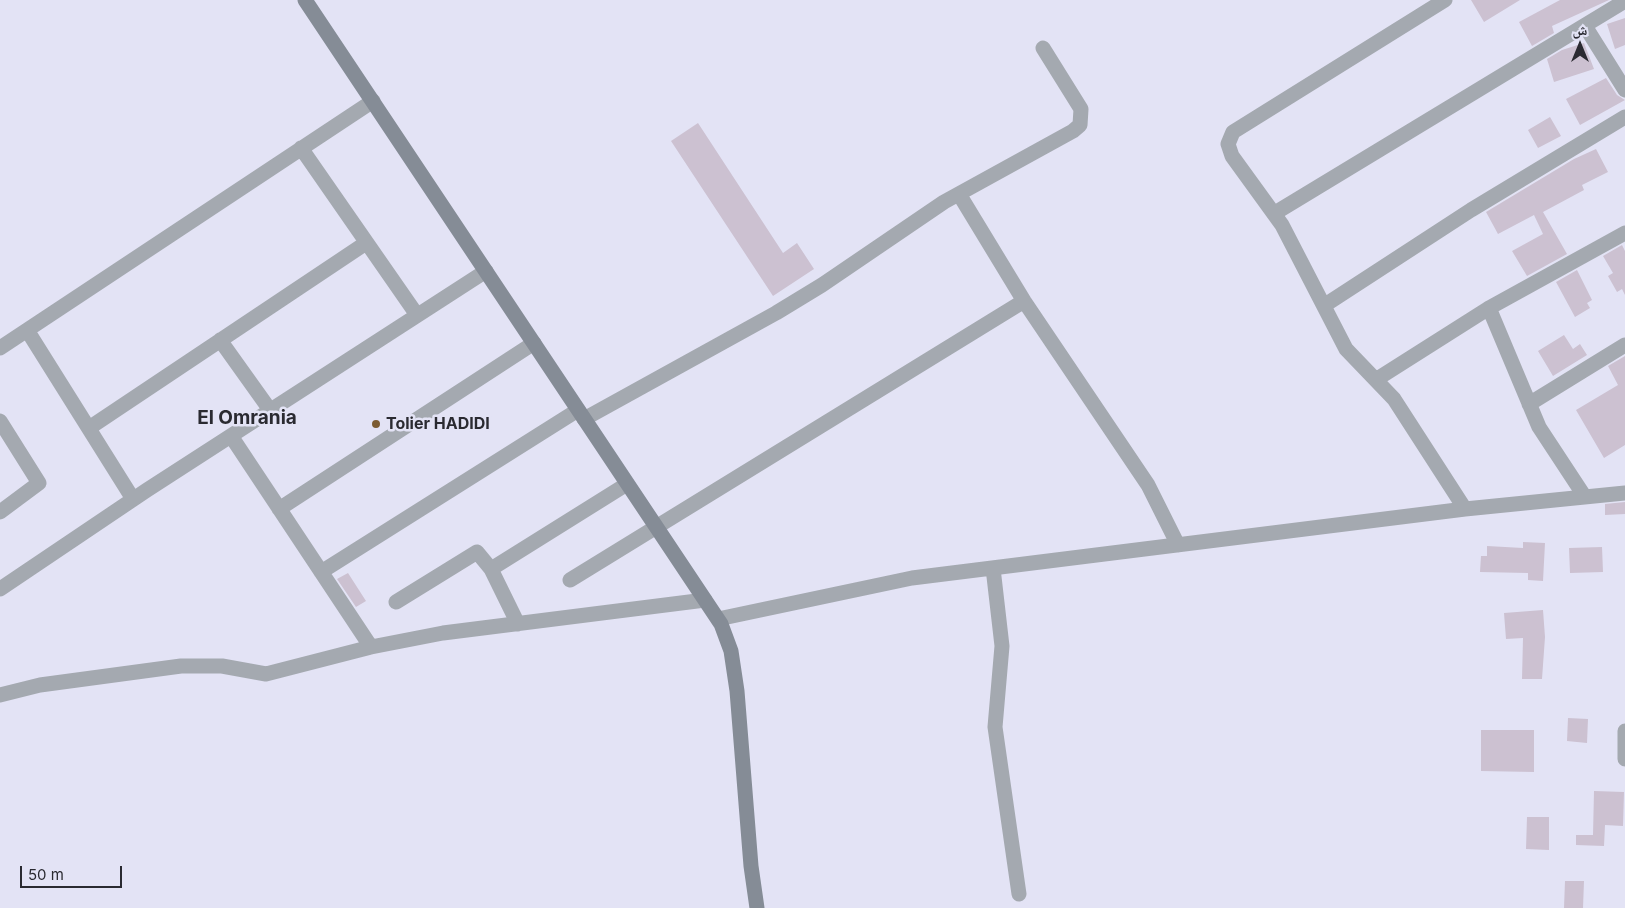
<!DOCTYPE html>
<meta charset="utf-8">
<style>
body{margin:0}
#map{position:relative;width:1625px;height:908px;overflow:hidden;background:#e3e3f5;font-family:Inter,"Noto Naskh Arabic",sans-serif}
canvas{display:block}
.north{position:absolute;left:1555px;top:20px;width:50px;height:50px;-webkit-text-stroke:4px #e3e3f5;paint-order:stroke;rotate:0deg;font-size:14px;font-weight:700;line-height:20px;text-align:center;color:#2a2a31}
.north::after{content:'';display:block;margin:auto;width:18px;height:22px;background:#2a2a31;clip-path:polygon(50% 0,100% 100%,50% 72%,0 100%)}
.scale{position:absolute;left:20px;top:866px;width:102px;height:22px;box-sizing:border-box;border:2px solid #2a2a31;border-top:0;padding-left:6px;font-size:15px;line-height:18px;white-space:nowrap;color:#2a2a31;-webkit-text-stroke:4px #e3e3f5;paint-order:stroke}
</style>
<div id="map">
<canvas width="1625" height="908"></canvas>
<div class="north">ش</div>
<div class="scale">50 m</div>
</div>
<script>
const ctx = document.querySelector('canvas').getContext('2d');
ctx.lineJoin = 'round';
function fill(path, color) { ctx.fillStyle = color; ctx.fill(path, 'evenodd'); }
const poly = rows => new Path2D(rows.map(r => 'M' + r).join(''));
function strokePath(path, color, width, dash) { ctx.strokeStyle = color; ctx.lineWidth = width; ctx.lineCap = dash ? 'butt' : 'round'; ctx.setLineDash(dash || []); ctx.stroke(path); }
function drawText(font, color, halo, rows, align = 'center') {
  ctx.font = font + ' Inter,sans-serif'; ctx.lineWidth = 5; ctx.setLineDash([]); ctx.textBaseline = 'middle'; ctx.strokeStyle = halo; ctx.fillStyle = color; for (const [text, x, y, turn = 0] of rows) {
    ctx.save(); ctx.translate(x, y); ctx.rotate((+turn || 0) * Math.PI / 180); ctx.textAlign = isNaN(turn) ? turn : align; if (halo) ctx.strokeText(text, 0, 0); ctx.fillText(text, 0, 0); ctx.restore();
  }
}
const building = poly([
 [1471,0,1520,0,1484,22],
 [1560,0,1609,0,1552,26,1554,33,1532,46,1519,22],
 [1625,18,1625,45,1615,49,1607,24],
 [1584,43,1594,69,1554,82,1547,59,1562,50],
 [1606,78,1617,95,1625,100,1580,125,1566,99],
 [1550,117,1561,136,1538,148,1528,130],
 [698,123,783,253,797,243,814,269,773,296,671,141],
 [1596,149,1608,172,1582,185,1584,190,1543,212,1567,254,1527,276,1512,251,1543,234,1534,215,1498,234,1486,212,1574,159],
 [1622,245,1625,251,1625,295,1622,289,1617,292,1608,276,1613,273,1603,256],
 [1577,270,1592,300,1587,303,1590,308,1575,317,1556,282],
 [1564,335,1573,349,1580,344,1587,355,1553,376,1538,351],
 [1625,356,1625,445,1604,458,1576,410,1618,385,1608,366],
 [1625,502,1625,514,1605,515,1605,504],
 [1523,542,1545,543,1543,581,1528,580,1528,573,1480,572,1481,556,1487,556,1487,546,1523,548],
 [1602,547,1603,572,1570,573,1569,548],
 [348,573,366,601,356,607,337,579],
 [1543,610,1545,637,1542,679,1522,679,1523,638,1506,639,1504,613],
 [1568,718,1588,719,1587,743,1567,741],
 [1481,730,1534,730,1534,772,1481,771],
 [1594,791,1624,792,1623,826,1605,825,1604,846,1576,845,1576,835,1593,835],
 [1527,817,1549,817,1549,850,1526,849],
 [1565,881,1584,881,1583,908,1564,908]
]);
const street = poly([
 [1445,0,1233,132,1228,144,1232,156,1282,225,1346,349,1394,399,1465,509],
 [1585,26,1625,90],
 [301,148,417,315],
 [959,194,1024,301,1148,485,1178,545],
 [1275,213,1625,1],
 [1325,305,1471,210,1625,117],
 [1489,308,1539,427,1585,497],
 [27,330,133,499],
 [220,340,270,410],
 [0,348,373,101],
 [1377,379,1489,308,1625,233],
 [1529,404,1625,345],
 [584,419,776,313,822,285,944,202,1073,131,1080,125,1081,109,1043,48],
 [0,421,39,483,0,512],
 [89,428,366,243],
 [231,436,371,647],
 [279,509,534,343],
 [993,568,1002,646,995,727,1019,894],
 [491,569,627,484],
 [321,572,578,410],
 [570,580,1024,301],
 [0,589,147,490,486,271],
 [396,602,477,552,491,569,518,624],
 [718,619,912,578,1465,509,1625,493],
 [0,695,40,685,181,666,222,666,266,674,371,647,443,633,705,600],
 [1625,731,1625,759]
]);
const secondary = poly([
 [305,0,721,624,731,651,737,691,751,866,757,908]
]);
const markers = [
 [376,424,5,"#7c5b32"]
];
const poiNames = [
 ["Tolier HADIDI",386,424]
];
const quarterNames = [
 ["El Omrania",247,418]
];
fill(building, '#ccc1d1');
strokePath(street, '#a4a9b0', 15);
strokePath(secondary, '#858c96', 15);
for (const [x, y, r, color] of markers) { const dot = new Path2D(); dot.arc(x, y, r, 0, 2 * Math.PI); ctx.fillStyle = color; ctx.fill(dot); strokePath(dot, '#e3e3f5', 2); }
drawText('bold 16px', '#2a2a31', '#e3e3f5', poiNames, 'left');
drawText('bold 19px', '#2a2a31', '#e3e3f5', quarterNames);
</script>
